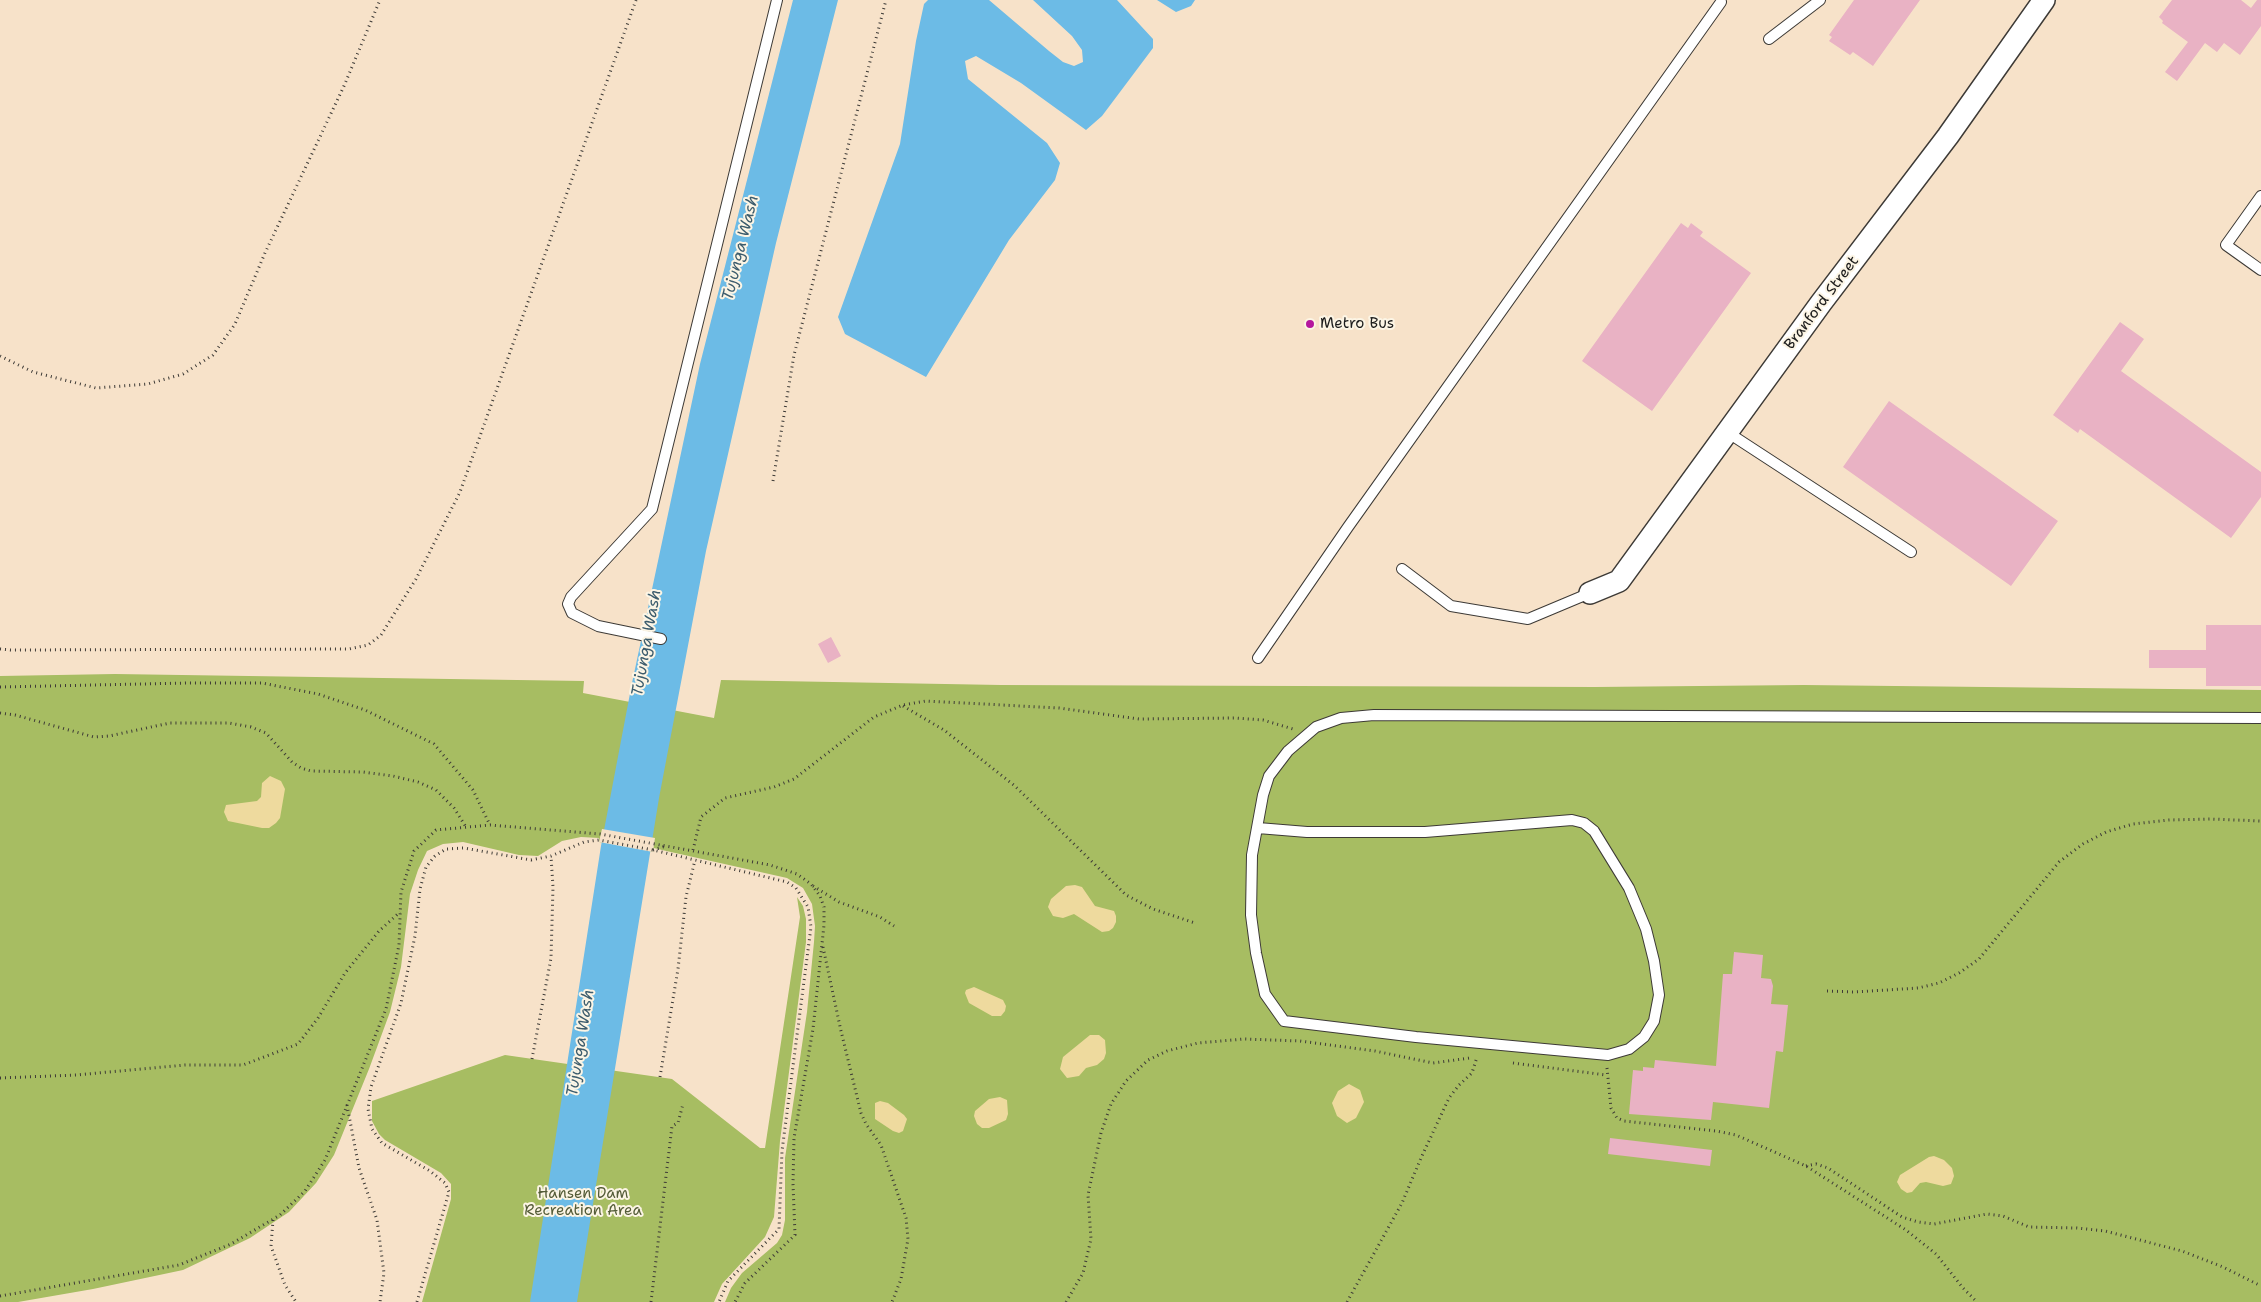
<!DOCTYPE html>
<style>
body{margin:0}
canvas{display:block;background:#f7e2c9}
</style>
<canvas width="2261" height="1302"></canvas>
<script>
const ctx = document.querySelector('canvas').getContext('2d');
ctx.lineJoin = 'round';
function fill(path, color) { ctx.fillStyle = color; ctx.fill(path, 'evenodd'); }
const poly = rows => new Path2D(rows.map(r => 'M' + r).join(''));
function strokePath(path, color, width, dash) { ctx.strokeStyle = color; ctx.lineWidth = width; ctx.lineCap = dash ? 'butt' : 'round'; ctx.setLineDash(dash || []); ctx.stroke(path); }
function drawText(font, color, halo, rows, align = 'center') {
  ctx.font = font + ' "Shantell Sans",sans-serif'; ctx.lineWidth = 4; ctx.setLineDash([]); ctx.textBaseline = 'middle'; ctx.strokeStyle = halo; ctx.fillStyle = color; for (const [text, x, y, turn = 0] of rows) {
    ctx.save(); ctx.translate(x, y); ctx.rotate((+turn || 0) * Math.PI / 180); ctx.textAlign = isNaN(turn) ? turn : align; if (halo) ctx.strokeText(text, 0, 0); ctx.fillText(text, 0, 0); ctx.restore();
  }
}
const green = poly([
 [115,674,584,681,583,693,714,718,721,680,1001,685,1595,687,1804,685,2261,690,2261,1302,725,1302,731,1288,742,1273,777,1243,782,1235,785,1220,785,1158,807,1012,814,942,815,926,812,904,803,888,787,878,662,850,654,848,653,852,599,842,599,838,581,837,562,841,538,856,519,855,463,842,443,844,427,851,418,870,410,894,401,967,390,1012,369,1069,334,1155,316,1183,289,1212,250,1238,183,1270,93,1289,18,1302,0,1302,0,676],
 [797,897,803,906,806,919,806,942,780,1141,774,1217,765,1237,722,1284,714,1302,422,1302,451,1199,451,1184,441,1173,385,1140,379,1134,372,1121,372,1101,505,1055,672,1079,760,1148,765,1148,800,917]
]);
const sand = poly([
 [270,776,281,781,285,789,280,818,276,823,269,828,262,828,228,821,224,812,226,805,257,801,261,797,262,783],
 [1075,885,1082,887,1095,906,1114,911,1116,916,1116,922,1113,928,1109,931,1102,932,1074,914,1063,918,1053,916,1048,907,1051,899,1066,886],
 [974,987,1003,1000,1006,1006,1005,1011,1001,1016,992,1016,969,1003,965,993,966,990],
 [1090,1035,1099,1035,1105,1040,1106,1053,1104,1059,1097,1065,1086,1068,1079,1076,1067,1078,1060,1069,1063,1057],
 [1349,1084,1360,1090,1364,1102,1356,1118,1347,1123,1337,1116,1332,1103,1338,1091],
 [1000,1097,1007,1100,1008,1114,1006,1120,989,1128,982,1128,977,1124,974,1116,975,1111,989,1099],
 [880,1101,888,1103,904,1115,907,1119,903,1131,899,1133,893,1131,875,1119,875,1103],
 [1934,1156,1944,1160,1952,1168,1954,1176,1951,1184,1943,1186,1926,1182,1920,1183,1912,1192,1907,1193,1901,1189,1897,1182,1900,1175,1929,1157]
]);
const water = poly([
 [793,0,838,0,776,243,706,551,659,798,577,1302,530,1302,601,846,632,683,700,364],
 [928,0,989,0,1049,51,1063,62,1074,66,1083,62,1082,50,1072,36,1033,0,1117,0,1153,39,1153,48,1102,116,1086,130,1021,83,976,56,965,61,968,79,1047,143,1060,163,1055,180,1009,240,926,377,845,334,838,317,900,144,916,41,924,4],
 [1157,0,1195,0,1191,6,1176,12]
]);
const pier = poly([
 [602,829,655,838,653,852,599,842]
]);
const building = poly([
 [1854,0,1920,0,1873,66,1853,52,1850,55,1829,41,1832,37,1829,35],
 [2172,0,2241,0,2251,8,2257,0,2261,0,2261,26,2240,55,2224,43,2217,52,2205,43,2177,81,2165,72,2188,42,2162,23,2163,21,2159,17],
 [1681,223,1688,228,1691,223,1703,232,1700,236,1751,273,1652,411,1582,361],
 [2120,322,2144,339,2121,371,2261,472,2261,497,2231,538,2080,429,2078,433,2053,415],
 [1889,401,2058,521,2011,586,1843,467],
 [2206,625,2261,625,2261,686,2206,686,2206,668,2149,668,2149,650,2206,650],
 [831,637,841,656,828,663,818,644],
 [1734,952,1763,955,1761,978,1771,979,1773,986,1771,1004,1788,1005,1783,1052,1776,1051,1769,1108,1713,1102,1711,1120,1629,1114,1633,1070,1643,1071,1643,1067,1654,1068,1655,1060,1716,1066,1723,974,1732,974],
 [1610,1138,1712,1150,1710,1166,1608,1154]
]);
const path = poly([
 [0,356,33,372,96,388,148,384,183,374,213,355,235,324,265,253,344,86,380,0],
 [773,481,794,355,886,0],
 [0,649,10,650,349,649,368,645,381,635,416,579,460,492,636,0],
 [0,687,188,683,262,683,318,694,365,710,434,744,473,790,490,825],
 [903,706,944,730,1015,786,1126,895,1153,909,1195,923],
 [0,713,15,715,94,737,109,736,170,723,229,723,251,727,266,733,292,762,301,768,311,771,363,772,393,776,418,782,436,790,454,808,466,827],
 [653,850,666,846],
 [693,850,701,817,725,798,774,787,794,779,874,717,903,705,926,701,1059,708,1139,719,1235,718,1263,720,1293,729],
 [813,886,839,902,880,917,894,926],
 [823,947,841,1031,861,1113,866,1124,881,1145,906,1218,908,1239,901,1279,892,1302],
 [1827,991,1854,992,1918,988,1939,983,1959,973,1979,959,2059,862,2083,844,2106,832,2133,824,2169,820,2210,819,2261,821],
 [532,1059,551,958,553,887,551,856],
 [1513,1063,1606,1075],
 [1607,1068,1611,1108,1617,1118,1624,1121,1716,1131,1736,1135,1806,1166,1906,1230,1936,1254,1963,1288,1977,1302],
 [660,1077,678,969,686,897,695,860],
 [0,1078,76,1075,185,1065,243,1065,298,1044,318,1018,345,973,379,931,400,912],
 [347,1105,359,1168,377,1220,384,1273,380,1302],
 [1806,1166,1816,1164,1828,1168,1902,1217,1918,1222,1934,1224,1987,1214,2003,1216,2029,1227,2077,1228,2105,1231,2182,1251,2223,1267,2261,1286],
 [273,1220,271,1246,285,1285,296,1302],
 [0,1296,179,1265,231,1244,280,1215,305,1191,325,1160,386,1009,399,945,401,892,414,851,436,830,490,825,600,834,770,865,797,874,811,884,820,896,824,907,824,925,813,1029,794,1138,793,1184,795,1235,745,1283,735,1302],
 [417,1302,449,1192,445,1183,430,1171,382,1143,372,1129,368,1109,371,1087,401,1003,415,936,420,889,426,867,435,856,446,849,464,848,531,860,551,856,584,842,599,840,653,850,787,882,796,888,808,907,811,927,782,1151,779,1229,728,1281,719,1302],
 [651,1302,672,1126,678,1123,683,1104],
 [1066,1302,1083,1273,1091,1239,1088,1195,1101,1133,1111,1104,1126,1081,1148,1060,1167,1051,1198,1043,1244,1039,1300,1041,1375,1051,1433,1063,1470,1058],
 [1347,1302,1402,1203,1421,1158,1449,1098,1459,1085,1472,1073,1477,1057]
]);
const lane = poly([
 [1769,39,1820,0],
 [2261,196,2226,245,2261,270],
 [1727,432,1911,552],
 [1402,569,1451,606,1528,619,1590,593],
 [661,639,598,626,572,613,568,604,571,597,652,509,777,0],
 [1258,658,1348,527,1721,2],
 [1258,828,1307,832,1425,832,1572,820,1584,823,1594,831,1629,888,1646,929,1654,961,1659,995,1654,1021,1644,1037,1629,1049,1608,1055,1416,1037,1284,1021,1265,994,1256,953,1251,915,1252,855,1263,795,1269,776,1288,751,1316,727,1341,718,1374,715,2261,718]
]);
const street = poly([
 [1590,593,1619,581,1821,303,1948,136,2044,0]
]);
const markers = [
 [1310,324,5,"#b5179e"]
];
const streetNames = [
 ["Branford Street",1822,303,-53]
];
const poiNames = [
 ["Metro Bus",1320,324]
];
const parkNames = [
 ["Hansen Dam",583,1194],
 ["Recreation Area",583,1211]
];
const waterNames = [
 ["Tujunga Wash",741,248,-76],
 ["Tujunga Wash",647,643,-80],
 ["Tujunga Wash",581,1043,-81]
];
fill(green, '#a7bd62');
fill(sand, '#eeda9e');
fill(water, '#6cbbe6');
fill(pier, '#f7e2c9');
fill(building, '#e9b2c4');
strokePath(lane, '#3d3a36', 12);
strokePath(street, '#3d3a36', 24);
strokePath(path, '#3d3a36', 3, [1, 4]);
strokePath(lane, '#fff', 10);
strokePath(street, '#fff', 21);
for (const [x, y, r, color] of markers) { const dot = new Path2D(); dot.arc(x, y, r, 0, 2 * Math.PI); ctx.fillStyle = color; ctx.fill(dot); strokePath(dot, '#fcf5e5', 2); }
drawText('15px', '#1c1c1c', '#fcf5e5', streetNames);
drawText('15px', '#1c1c1c', '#fcf5e5', poiNames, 'left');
drawText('15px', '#545c38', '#fcf5e5', parkNames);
drawText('italic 16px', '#3c5c6d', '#fcf5e5', waterNames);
</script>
